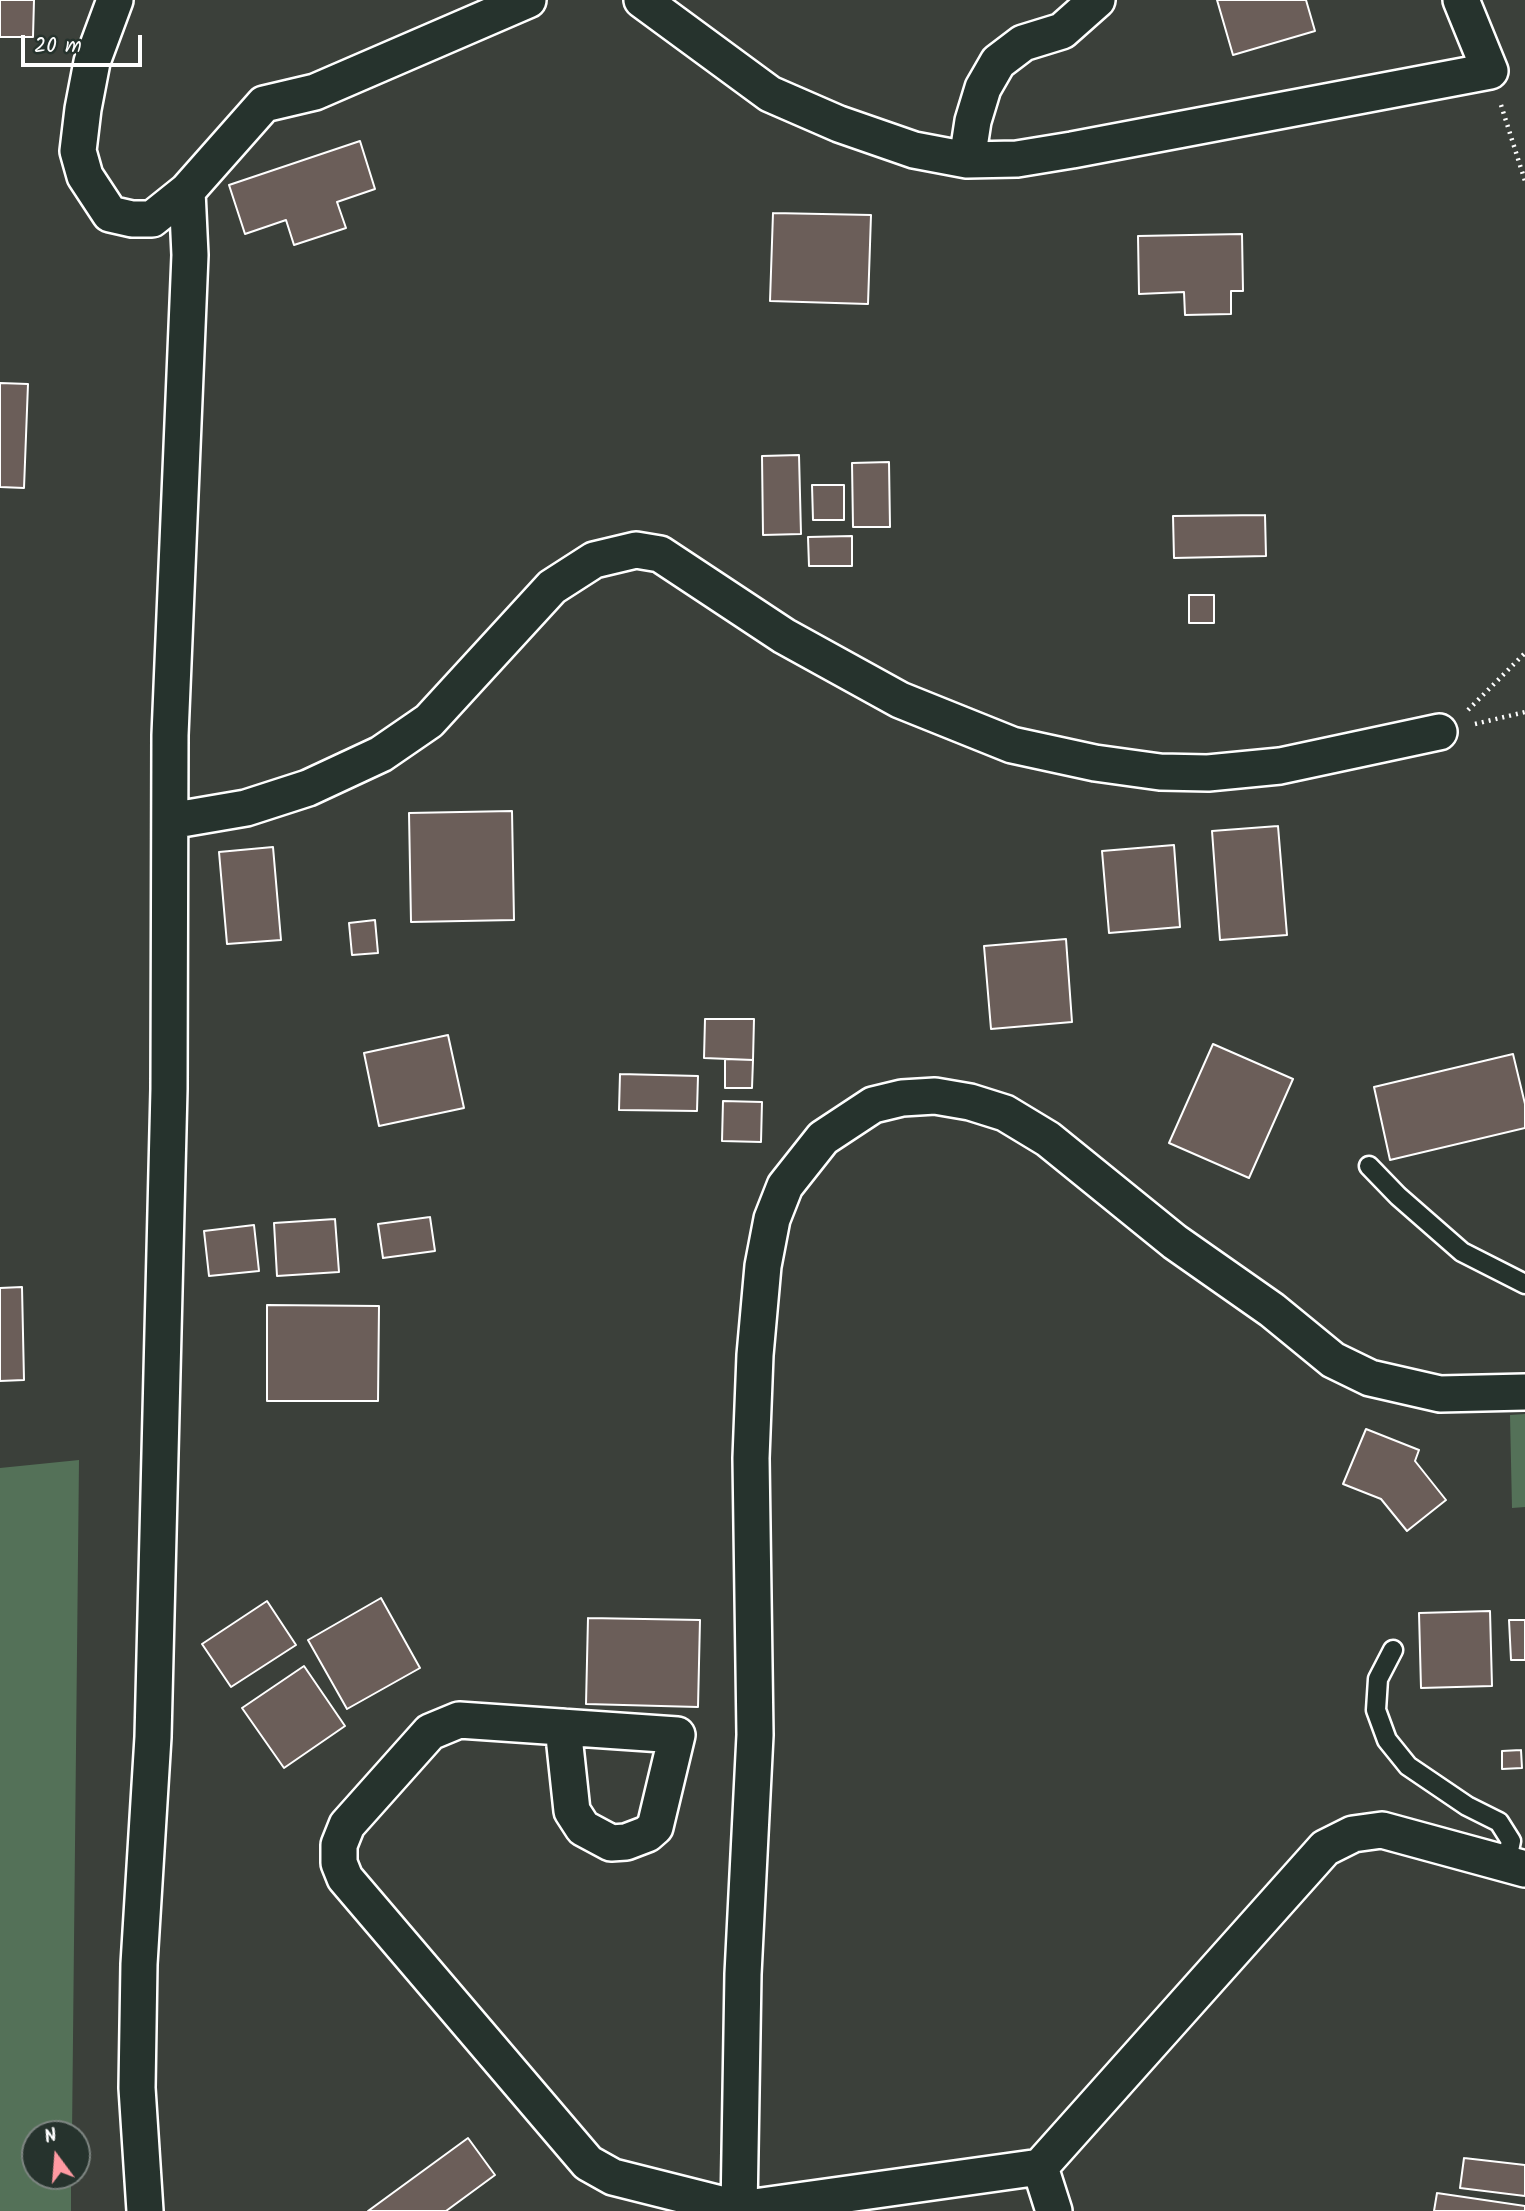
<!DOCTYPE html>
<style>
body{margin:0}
#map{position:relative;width:1525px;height:2211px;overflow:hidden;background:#3b403a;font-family:Kalam,sans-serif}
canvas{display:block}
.north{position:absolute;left:21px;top:2120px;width:70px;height:70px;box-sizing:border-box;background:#26332d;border:2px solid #7d8581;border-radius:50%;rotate:344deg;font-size:19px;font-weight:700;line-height:28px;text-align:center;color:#fff}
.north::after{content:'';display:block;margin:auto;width:24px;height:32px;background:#ff9aa2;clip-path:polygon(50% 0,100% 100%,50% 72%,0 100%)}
.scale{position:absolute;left:21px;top:35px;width:121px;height:32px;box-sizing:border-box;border:4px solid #fff;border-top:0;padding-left:9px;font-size:21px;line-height:24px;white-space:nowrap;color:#fff;-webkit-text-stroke:5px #26332d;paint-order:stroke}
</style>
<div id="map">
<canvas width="1525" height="2211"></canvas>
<div class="north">N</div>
<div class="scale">20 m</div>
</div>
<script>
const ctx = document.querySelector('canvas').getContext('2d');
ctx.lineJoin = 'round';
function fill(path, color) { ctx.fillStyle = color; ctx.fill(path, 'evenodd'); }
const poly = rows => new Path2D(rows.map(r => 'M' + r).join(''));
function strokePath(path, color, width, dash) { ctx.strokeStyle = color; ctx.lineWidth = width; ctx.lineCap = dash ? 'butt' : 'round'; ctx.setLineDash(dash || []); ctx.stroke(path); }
const green = poly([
 [1525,1414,1525,1507,1512,1508,1510,1415],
 [79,1460,72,2134,35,2134,35,2176,71,2176,71,2211,0,2211,0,1468]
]);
const building = poly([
 [0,0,34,0,33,37,0,37,0,0],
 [1217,0,1306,0,1315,31,1233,55,1217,0],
 [360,141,375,189,337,202,346,228,294,245,286,220,245,234,229,185,360,141],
 [773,213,871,215,868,304,770,301,773,213],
 [1242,234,1243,291,1231,291,1231,314,1185,315,1184,292,1139,294,1138,236,1242,234],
 [0,383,28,384,24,488,0,487,0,383],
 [799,455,801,534,763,535,762,456,799,455],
 [889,462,890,527,853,527,852,463,889,462],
 [812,485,844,485,844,520,813,520,812,485],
 [1265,515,1266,556,1174,558,1173,516,1265,515],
 [852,536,852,566,809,566,808,537,852,536],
 [1189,595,1214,595,1214,623,1189,623,1189,595],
 [512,811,514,920,411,922,409,813,512,811],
 [1278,826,1287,935,1220,940,1212,831,1278,826],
 [1174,845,1180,927,1109,933,1102,851,1174,845],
 [273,847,281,940,227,944,219,852,273,847],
 [375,920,378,953,352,955,349,923,375,920],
 [1066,939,1072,1022,991,1029,984,946,1066,939],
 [705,1019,754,1019,753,1060,704,1058,705,1019],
 [448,1035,464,1108,379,1126,364,1053,448,1035],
 [1213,1044,1293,1079,1249,1178,1169,1143,1213,1044],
 [1513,1054,1525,1104,1525,1128,1390,1160,1374,1087,1513,1054],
 [725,1059,753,1060,752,1088,725,1088,725,1059],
 [620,1074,698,1076,697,1111,619,1110,620,1074],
 [723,1101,762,1102,761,1142,722,1141,723,1101],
 [430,1217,435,1251,383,1258,378,1224,430,1217],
 [335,1219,339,1272,277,1276,274,1223,335,1219],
 [254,1225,259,1271,209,1276,204,1231,254,1225],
 [22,1287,24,1380,0,1381,0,1288,22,1287],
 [267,1305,379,1306,378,1401,267,1401,267,1305],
 [1366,1429,1419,1450,1415,1461,1446,1500,1407,1531,1381,1499,1343,1484,1366,1429],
 [381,1598,420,1668,347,1709,308,1640,381,1598],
 [267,1601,296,1645,231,1687,202,1644,267,1601],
 [1490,1611,1492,1686,1421,1688,1419,1613,1490,1611],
 [588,1618,700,1620,698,1707,586,1704,588,1618],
 [1509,1620,1525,1620,1525,1660,1511,1660,1509,1620],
 [304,1666,345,1726,284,1768,242,1708,304,1666],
 [1521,1750,1522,1768,1502,1769,1502,1751,1521,1750],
 [468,2138,495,2175,446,2211,368,2211,468,2138],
 [1464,2158,1525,2165,1525,2196,1460,2188,1464,2158],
 [1437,2193,1525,2206,1525,2211,1434,2211,1437,2193]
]);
const path = poly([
 [1501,105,1525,181],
 [1468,710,1525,653],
 [1475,724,1525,712]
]);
const service = poly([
 [1369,1166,1398,1196,1462,1252,1525,1284],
 [1393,1650,1378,1679,1376,1710,1387,1740,1408,1766,1467,1806,1499,1822,1511,1841,1506,1865]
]);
const minor = poly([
 [115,0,92,62,83,109,78,151,85,176,110,214,132,219,152,219,187,191,190,255,170,735,169,1089,153,1737,139,1964,137,2088,145,2211],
 [642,0,770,94,839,124,914,150,967,160,1017,159,1072,150,1490,71,1461,0],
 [967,160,973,121,983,88,998,62,1023,43,1062,31,1097,0],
 [187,191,264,104,315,92,528,0],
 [170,821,246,808,308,788,381,754,429,721,552,587,594,560,636,550,660,554,784,636,900,700,1012,745,1095,763,1160,772,1208,773,1280,766,1439,732],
 [563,1727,572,1811,583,1828,611,1843,626,1842,647,1834,655,1827,677,1735,459,1720,430,1732,347,1825,339,1845,339,1863,345,1878,588,2163,613,2177,740,2209,1040,2167,1325,1848,1353,1834,1382,1830,1525,1869],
 [1040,2167,1054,2211],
 [739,2211,743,1974,755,1735,751,1458,755,1355,763,1266,772,1219,785,1186,823,1138,873,1105,902,1098,935,1096,970,1102,1005,1113,1048,1139,1175,1242,1272,1310,1333,1360,1370,1378,1440,1394,1525,1392]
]);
fill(green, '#547158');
fill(building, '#6b5e59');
strokePath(building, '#fff', 2);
strokePath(service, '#fff', 23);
strokePath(minor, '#fff', 40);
strokePath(path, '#fff', 4.5, [2, 5]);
strokePath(service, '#26332d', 18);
strokePath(minor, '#26332d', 35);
</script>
